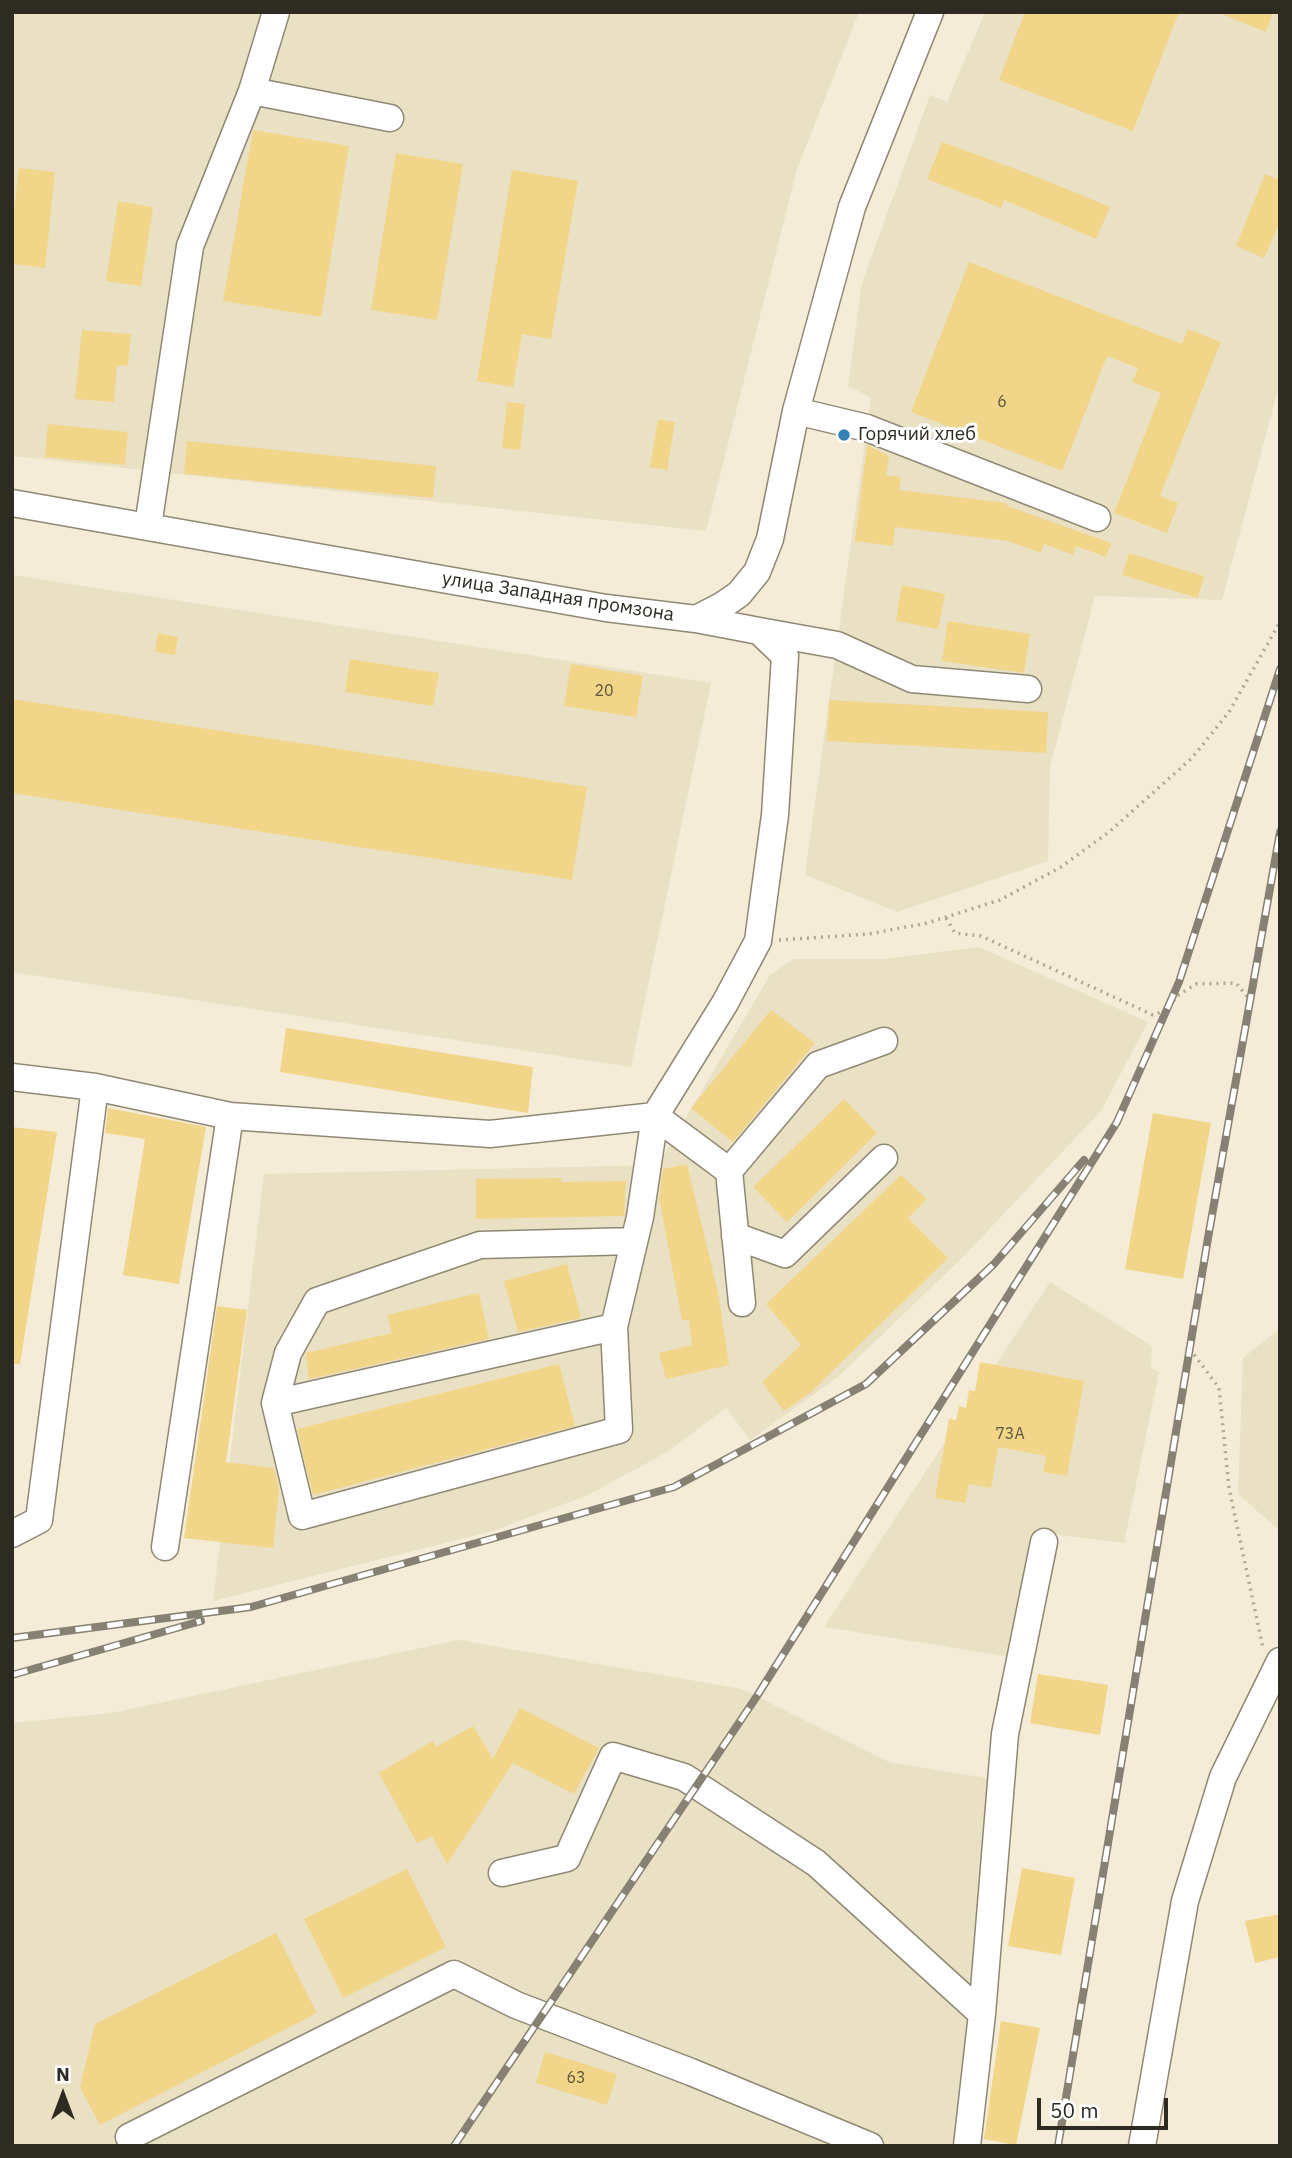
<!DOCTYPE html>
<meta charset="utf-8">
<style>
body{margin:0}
#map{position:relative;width:1292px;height:2158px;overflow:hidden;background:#f4ecd7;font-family:"IBM Plex Sans",sans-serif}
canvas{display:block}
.frame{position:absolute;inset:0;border:14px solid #2e2b23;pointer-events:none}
.north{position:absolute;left:28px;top:2060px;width:70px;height:70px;-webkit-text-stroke:5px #fff;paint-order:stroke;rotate:0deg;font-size:19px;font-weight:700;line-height:28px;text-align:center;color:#2e2b23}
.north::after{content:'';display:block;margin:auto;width:24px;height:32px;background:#2e2b23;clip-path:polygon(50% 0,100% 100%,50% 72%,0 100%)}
.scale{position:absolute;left:1037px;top:2098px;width:131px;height:32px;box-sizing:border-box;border:4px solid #2e2b23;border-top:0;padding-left:9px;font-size:21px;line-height:24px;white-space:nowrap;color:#2e2b23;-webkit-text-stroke:5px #fff;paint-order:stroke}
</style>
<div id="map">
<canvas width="1292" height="2158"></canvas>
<div class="frame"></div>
<div class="north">N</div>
<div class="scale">50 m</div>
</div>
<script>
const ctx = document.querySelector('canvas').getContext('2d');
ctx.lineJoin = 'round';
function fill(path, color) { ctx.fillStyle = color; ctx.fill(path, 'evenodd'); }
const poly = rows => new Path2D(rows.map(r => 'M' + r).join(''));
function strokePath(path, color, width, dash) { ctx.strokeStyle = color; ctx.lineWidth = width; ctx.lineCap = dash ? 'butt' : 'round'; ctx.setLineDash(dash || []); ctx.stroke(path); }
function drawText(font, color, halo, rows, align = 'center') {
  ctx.font = font + ' "IBM Plex Sans",sans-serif'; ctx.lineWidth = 6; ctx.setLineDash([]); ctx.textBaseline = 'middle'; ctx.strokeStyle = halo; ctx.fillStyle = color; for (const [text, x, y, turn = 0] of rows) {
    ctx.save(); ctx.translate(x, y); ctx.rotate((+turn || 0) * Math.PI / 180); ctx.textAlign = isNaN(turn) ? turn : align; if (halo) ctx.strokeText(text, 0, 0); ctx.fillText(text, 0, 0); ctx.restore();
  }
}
const built = poly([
 [15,12,859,12,797,169,706,531,12,456,12,29],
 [985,12,1280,12,1280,382,1222,600,1095,596,1050,767,1048,861,897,912,805,875,871,398,848,386,862,283,930,95,947,102],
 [12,575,711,683,631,1067,12,972],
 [979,947,1148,1022,1101,1111,964,1256,838,1377,750,1440,726,1408,667,1452,588,1495,493,1531,213,1601,264,1174,658,1165,770,975,793,959,883,959],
 [1050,1282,1152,1346,1151,1368,1159,1372,1124,1543,1034,1532,1017,1658,824,1627],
 [1280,1329,1280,1531,1238,1494,1243,1358],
 [459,1640,742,1689,889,1762,998,1780,959,2146,12,2146,12,1723,112,1713]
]);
const building = poly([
 [1025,12,1179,12,1133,131,999,80],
 [1217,12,1273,12,1266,32],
 [253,130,349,146,321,317,223,301],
 [942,142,1040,178,1110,207,1096,239,1004,200,1001,208,927,179],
 [396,153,463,164,437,320,371,310],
 [19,168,55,172,45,268,12,264,12,227],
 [512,170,578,181,551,339,522,334,513,387,477,381],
 [1265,174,1280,180,1280,222,1264,258,1236,246],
 [118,201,153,207,141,286,106,281],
 [969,262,1182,344,1188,329,1221,342,1160,496,1178,503,1167,533,1114,513,1161,393,1132,382,1138,368,1107,356,1062,471,911,412],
 [82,330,131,334,128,366,117,365,114,402,75,399],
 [507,402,525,404,520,450,502,448],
 [658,419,675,422,667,470,650,467],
 [48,424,128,432,125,465,45,457],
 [187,441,436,466,433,498,184,474],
 [867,445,889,456,886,475,901,477,899,490,1007,503,1007,506,1111,543,1106,557,1076,546,1073,555,1044,544,1041,553,1008,541,895,527,893,546,855,541],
 [1129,553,1204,576,1198,598,1122,575],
 [902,585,945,594,938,629,896,621],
 [948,621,1030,634,1024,673,942,661],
 [158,633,178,637,175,655,155,652],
 [350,659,439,673,433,706,345,692],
 [571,664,643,676,636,717,564,706],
 [12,699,587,787,572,880,12,793],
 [829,700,1048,712,1046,753,827,741],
 [771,1010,815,1043,733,1142,691,1108],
 [286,1028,533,1067,528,1113,280,1072],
 [844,1099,877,1133,787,1222,753,1187],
 [108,1108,206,1127,179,1284,123,1275,145,1139,105,1133],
 [1153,1113,1211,1123,1183,1279,1125,1269],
 [12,1127,57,1132,20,1364,12,1364],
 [687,1164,718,1292,729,1365,666,1379,659,1353,692,1345,689,1320,682,1320,659,1198,663,1169],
 [901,1175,927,1199,908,1218,948,1258,811,1392,784,1411,762,1382,801,1345,766,1304],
 [561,1178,561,1182,626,1181,624,1216,476,1219,476,1179],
 [567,1264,581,1318,518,1332,504,1281],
 [479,1293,489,1339,309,1379,306,1353,392,1333,387,1315],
 [217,1306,247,1310,226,1462,274,1468,279,1489,273,1548,184,1538],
 [980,1362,1084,1381,1067,1476,1043,1472,1046,1456,998,1447,991,1488,969,1484,965,1503,935,1498,949,1419,956,1420,959,1406,966,1408,969,1390,975,1391],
 [559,1364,575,1426,313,1495,297,1429],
 [1038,1674,1108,1685,1100,1735,1030,1723],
 [520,1708,599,1748,574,1794,513,1763,447,1864,432,1836,417,1843,379,1773,433,1741,436,1747,473,1726,493,1759],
 [1022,1868,1075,1878,1061,1955,1008,1946],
 [407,1869,446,1947,343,1998,304,1919],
 [1280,1914,1280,1957,1255,1963,1245,1921],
 [276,1933,317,2013,100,2125,80,2087,95,2024],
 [1001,2021,1040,2028,1016,2145,984,2139],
 [545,2052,617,2074,607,2105,536,2083]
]);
const path = poly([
 [946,918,955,933,981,936,1153,1015,1167,1010,1177,996,1196,984,1236,983,1250,1000],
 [779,940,869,934,927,923,1000,900,1061,867,1109,832,1192,758,1229,712,1280,622],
 [1190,1349,1219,1388,1229,1488,1263,1648]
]);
const minor = poly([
 [252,91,390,118],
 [796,411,867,428,1097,518],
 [12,503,606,608,696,619,723,605,739,594,757,572,770,539,796,411,852,207,930,12],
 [148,526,190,246,252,91,276,12],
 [759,631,837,645,912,679,1028,689],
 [12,1077,95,1087,230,1116,490,1134,655,1116,725,1003,758,941,775,815,785,656,759,631,696,619],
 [729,1171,818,1065,884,1041],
 [735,1236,785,1254,884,1158],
 [614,1327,275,1403,302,1516,619,1430,614,1327,640,1217,655,1116,729,1171,742,1303],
 [275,1403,288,1353,317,1301,480,1245,634,1241],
 [12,1534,39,1520,95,1087],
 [165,1547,230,1116],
 [502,1873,567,1858,613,1756,684,1777,816,1863,982,2014],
 [129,2137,454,1974,516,2005,691,2072,870,2146],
 [967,2146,982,2014,1005,1734,1044,1542],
 [1142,2146,1185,1901,1223,1777,1280,1661]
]);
const rail = poly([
 [12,1638,251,1607,674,1487,866,1384,994,1264,1084,1160],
 [12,1675,201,1621],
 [454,2146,757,1696,1117,1122,1179,982,1280,669],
 [1058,2146,1208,1238,1280,832]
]);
const markers = [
 [844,435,7,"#3482b4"]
];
const numberNames = [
 ["6",1002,402],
 ["20",604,691],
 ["73А",1010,1434],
 ["63",576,2078]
];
const poiNames = [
 ["Горячий хлеб",858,435]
];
const streetNames = [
 ["улица Западная промзона",558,597,9]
];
fill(built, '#eae0c4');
fill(building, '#f1d689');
strokePath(minor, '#8f8874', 29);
strokePath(path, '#ada796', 3.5, [2, 5]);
strokePath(minor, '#fff', 26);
strokePath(rail, '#878173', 8);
strokePath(rail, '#fff', 5, [16]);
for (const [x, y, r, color] of markers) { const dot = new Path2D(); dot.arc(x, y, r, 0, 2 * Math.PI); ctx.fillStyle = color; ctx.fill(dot); strokePath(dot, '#fff', 2.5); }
drawText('16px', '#5f563c', null, numberNames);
drawText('19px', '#2e2b23', '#fff', poiNames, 'left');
drawText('19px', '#2e2b23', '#fff', streetNames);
</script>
